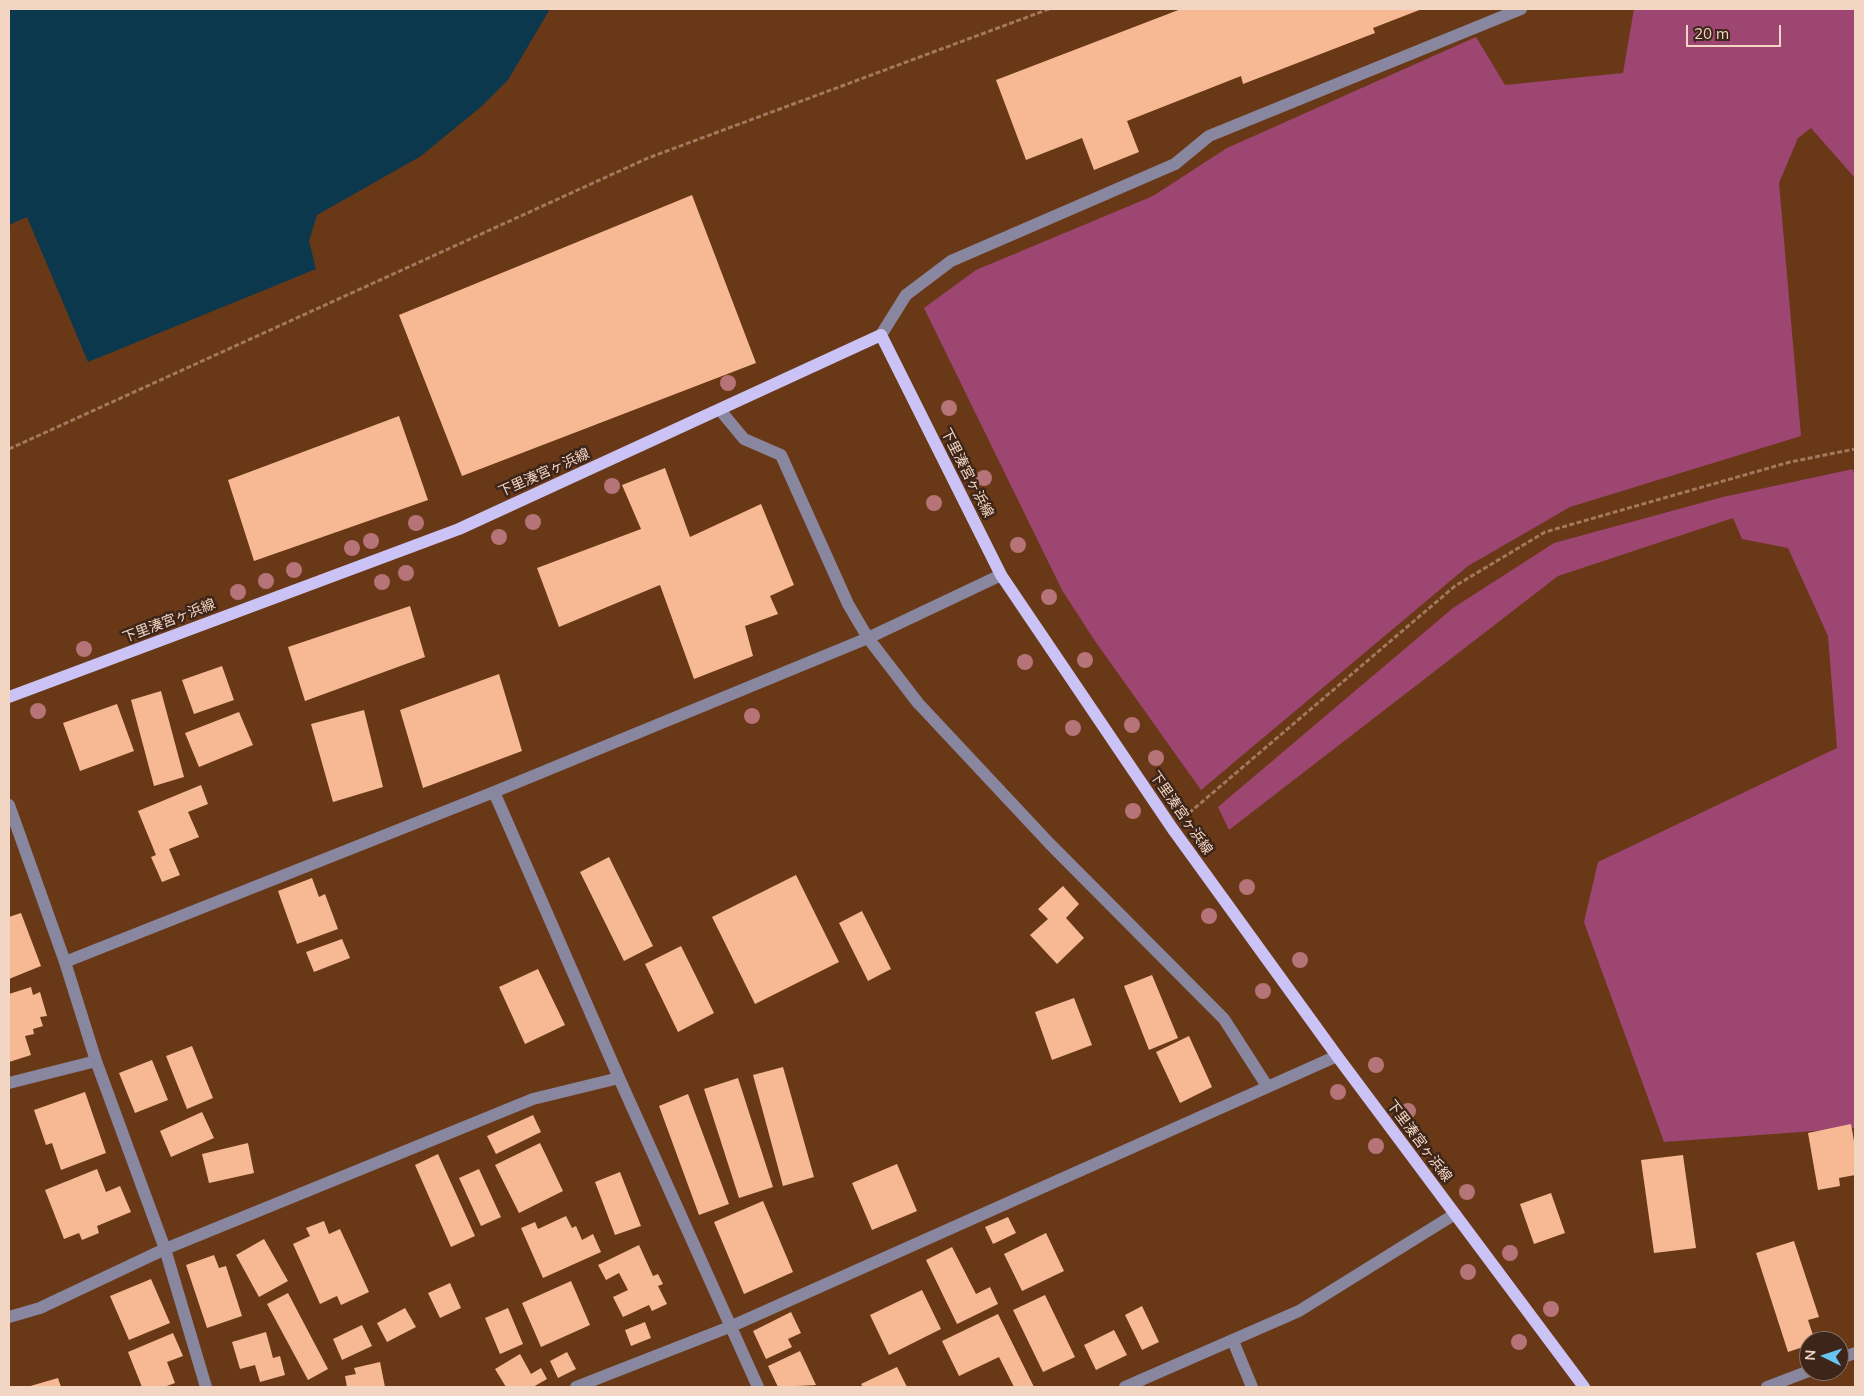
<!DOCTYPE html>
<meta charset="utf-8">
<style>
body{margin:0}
#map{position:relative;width:1864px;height:1396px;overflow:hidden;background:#693817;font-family:Mulish,sans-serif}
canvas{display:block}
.frame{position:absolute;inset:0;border:10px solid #f3d5c3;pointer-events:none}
.north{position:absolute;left:1799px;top:1331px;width:50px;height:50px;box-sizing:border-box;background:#3d2619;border:1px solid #866c5d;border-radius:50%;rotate:274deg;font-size:14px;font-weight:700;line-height:20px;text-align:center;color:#f3d5c3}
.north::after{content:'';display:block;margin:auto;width:18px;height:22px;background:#68c4f0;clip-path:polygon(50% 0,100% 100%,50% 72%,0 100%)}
.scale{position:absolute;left:1686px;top:25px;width:95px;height:22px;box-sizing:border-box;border:2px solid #f3d5c3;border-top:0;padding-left:6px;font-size:15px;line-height:18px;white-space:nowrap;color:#f3d5c3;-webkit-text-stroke:4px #3d2619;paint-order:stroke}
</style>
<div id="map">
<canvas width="1864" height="1396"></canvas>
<div class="frame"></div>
<div class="north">N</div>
<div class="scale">20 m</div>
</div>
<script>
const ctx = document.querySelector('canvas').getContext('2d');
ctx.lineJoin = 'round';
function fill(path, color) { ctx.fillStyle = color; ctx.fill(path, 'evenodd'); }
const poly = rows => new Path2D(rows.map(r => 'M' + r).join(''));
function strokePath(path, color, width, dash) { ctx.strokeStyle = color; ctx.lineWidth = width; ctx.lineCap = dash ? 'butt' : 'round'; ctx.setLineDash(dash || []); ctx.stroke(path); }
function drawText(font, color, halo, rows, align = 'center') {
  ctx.font = font + ' Mulish,"Noto Sans JP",sans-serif'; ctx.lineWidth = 5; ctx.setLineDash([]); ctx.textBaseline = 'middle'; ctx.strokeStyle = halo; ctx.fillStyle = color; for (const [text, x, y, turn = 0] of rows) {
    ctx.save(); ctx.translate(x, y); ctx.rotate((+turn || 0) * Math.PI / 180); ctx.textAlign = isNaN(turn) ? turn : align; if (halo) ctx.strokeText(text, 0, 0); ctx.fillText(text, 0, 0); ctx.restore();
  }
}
const green = poly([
 [1634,9,1855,9,1855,178,1811,128,1798,138,1779,183,1801,436,1570,507,1468,566,1201,790,1095,641,1062,590,924,308,976,270,1153,196,1227,148,1476,37,1505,85,1623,73],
 [1853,469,1855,479,1855,1128,1664,1142,1584,922,1598,862,1837,748,1828,636,1788,548,1742,539,1733,518,1558,576,1229,830,1218,807,1453,608,1554,543,1723,497]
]);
const water = poly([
 [9,9,550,9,508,80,482,106,421,156,317,215,309,241,316,269,88,362,27,217,9,225]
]);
const building = poly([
 [1181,9,1422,9,1373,28,1375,33,1243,84,1241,76,1127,121,1139,152,1094,170,1082,138,1026,160,996,80],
 [692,195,756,363,462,476,399,315],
 [399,416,428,500,254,561,228,480],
 [665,468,690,537,761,504,794,585,770,596,778,614,745,626,753,656,694,679,660,585,559,627,537,568,641,529,622,485],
 [410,606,425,657,305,701,288,647],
 [222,666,234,700,194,714,182,680],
 [499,674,522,751,423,788,400,710],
 [161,691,184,777,154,786,131,700],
 [117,704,134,751,80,771,63,723],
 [364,710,383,787,333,802,311,724],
 [239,712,253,745,199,767,185,733],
 [201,785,208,804,188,812,199,837,169,849,180,875,162,882,151,857,156,855,138,811],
 [609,857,653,946,624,961,580,872],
 [796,875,839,962,755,1004,712,917],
 [312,878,319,897,325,894,338,929,297,944,278,891],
 [1063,886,1079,904,1066,918,1084,938,1057,964,1030,935,1048,919,1038,909],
 [862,911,891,969,868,981,839,923],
 [21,913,41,966,9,979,9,917],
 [342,939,350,958,314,972,306,952],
 [681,946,714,1013,678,1032,645,964],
 [538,969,565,1025,525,1044,499,987],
 [1152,975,1178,1038,1149,1050,1124,986],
 [31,987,33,995,40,992,47,1016,40,1017,43,1026,33,1029,34,1034,25,1036,31,1055,9,1062,9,994],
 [1074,998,1092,1045,1052,1060,1035,1012],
 [1189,1036,1212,1087,1180,1103,1156,1052],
 [192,1046,213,1098,187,1109,166,1056],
 [152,1060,168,1100,135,1113,119,1073],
 [783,1067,814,1177,783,1186,753,1075],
 [738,1078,773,1187,739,1198,704,1089],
 [85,1092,106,1153,61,1170,52,1143,46,1145,34,1110],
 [688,1094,729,1204,699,1215,659,1106],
 [202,1112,214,1138,171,1157,160,1131],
 [533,1115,541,1132,496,1154,487,1136],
 [1851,1124,1855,1147,1855,1175,1839,1178,1840,1186,1818,1190,1808,1133],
 [248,1143,254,1173,209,1183,202,1154],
 [540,1143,563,1191,519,1213,495,1165],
 [438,1154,475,1236,451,1247,415,1165],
 [1683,1155,1696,1248,1654,1253,1641,1160],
 [897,1164,917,1211,872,1230,852,1183],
 [97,1169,106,1192,120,1186,131,1212,97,1226,99,1233,82,1240,79,1233,64,1239,45,1190],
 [479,1169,501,1217,481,1226,459,1178],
 [620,1172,641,1226,615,1235,595,1182],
 [1551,1193,1565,1233,1534,1244,1520,1204],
 [763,1201,793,1272,744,1294,714,1222],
 [566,1216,572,1228,576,1226,582,1240,593,1234,601,1252,543,1278,521,1228,535,1222,538,1229],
 [1008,1217,1016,1233,993,1244,985,1227],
 [324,1221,329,1234,340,1229,369,1292,341,1305,337,1296,320,1304,293,1244,310,1236,306,1228],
 [1046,1233,1064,1271,1022,1291,1004,1254],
 [264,1239,288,1281,259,1297,236,1255],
 [1794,1241,1819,1317,1808,1320,1815,1341,1809,1341,1809,1345,1788,1352,1756,1253],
 [639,1245,653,1276,658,1274,663,1284,658,1286,667,1304,652,1311,649,1305,623,1317,613,1297,628,1290,619,1273,606,1280,598,1265],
 [952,1247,976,1294,990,1287,998,1304,957,1324,926,1260],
 [214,1255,219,1268,226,1266,242,1316,207,1328,186,1265],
 [151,1279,170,1323,129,1340,110,1296],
 [571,1281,590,1325,541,1347,522,1303],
 [450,1283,461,1308,440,1318,428,1293],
 [922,1290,941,1329,889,1355,870,1315],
 [288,1293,328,1369,308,1380,267,1304],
 [1045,1295,1075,1357,1043,1372,1013,1310],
 [1142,1306,1159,1342,1142,1350,1125,1315],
 [405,1308,416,1327,387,1342,377,1323],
 [508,1308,523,1344,500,1354,485,1318],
 [791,1312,801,1333,788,1339,792,1347,766,1359,753,1331],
 [998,1314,1034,1387,1014,1387,999,1357,959,1376,942,1341],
 [645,1322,651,1338,631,1346,625,1330],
 [362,1325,372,1346,342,1360,333,1339],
 [1114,1330,1127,1355,1096,1370,1084,1345],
 [266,1332,273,1358,280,1356,285,1375,260,1382,255,1365,240,1369,232,1342],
 [173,1333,183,1356,167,1362,175,1383,164,1387,142,1387,128,1352],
 [800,1351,816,1385,778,1387,768,1366],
 [567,1352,576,1369,558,1378,550,1361],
 [520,1354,531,1374,541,1368,547,1379,533,1387,506,1387,495,1369],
 [380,1362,385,1387,347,1387,345,1376,356,1374,354,1368],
 [897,1367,907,1387,863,1387,861,1384],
 [58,1378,61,1387,27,1387]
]);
const path = poly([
 [9,449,648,158,1049,9],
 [1189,813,1455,586,1545,532,1790,462,1855,449]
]);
const minor = poly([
 [881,335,906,295,951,261,1175,164,1209,136,1521,9],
 [720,410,744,439,781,455,848,604,868,638,918,703,1050,844,1224,1019,1267,1086],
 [494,792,619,1078,758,1387],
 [9,805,65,962,96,1061,165,1249,206,1387],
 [65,962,494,792,868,638,1001,575],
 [9,1083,96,1061],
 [9,1317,40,1308,165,1249,533,1099,619,1078],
 [1233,1341,1252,1387],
 [1839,1359,1855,1353],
 [576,1387,732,1326,1337,1056],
 [1125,1387,1299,1311,1455,1214],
 [1767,1387,1809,1371]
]);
const major = poly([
 [9,697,459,529,881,335,1001,575,1172,828,1337,1056,1584,1387]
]);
const trees = [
 [728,383],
 [949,408],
 [984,478],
 [612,486],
 [934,503],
 [533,522],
 [416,523],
 [499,537],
 [371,541],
 [1018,545],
 [352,548],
 [294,570],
 [406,573],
 [266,581],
 [382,582],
 [238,592],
 [1049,597],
 [84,649],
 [1085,660],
 [1025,662],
 [38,711],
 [752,716],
 [1132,725],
 [1073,728],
 [1156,758],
 [1133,811],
 [1247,887],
 [1209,916],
 [1300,960],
 [1263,991],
 [1376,1065],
 [1338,1092],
 [1408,1111],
 [1376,1146],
 [1467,1192],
 [1510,1253],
 [1468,1272],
 [1551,1309],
 [1519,1342]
];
const streetNames = [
 ["下里湊宮ヶ浜線",544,473,-24],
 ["下里湊宮ヶ浜線",967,473,63],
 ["下里湊宮ヶ浜線",169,621,-21],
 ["下里湊宮ヶ浜線",1181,813,55],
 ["下里湊宮ヶ浜線",1419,1141,53]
];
fill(green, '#9e4672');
fill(water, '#0b384c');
fill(building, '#f7b994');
strokePath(path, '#a2795e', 3, [5, 2.5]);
strokePath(minor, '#89869f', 12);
strokePath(major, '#cbc3f6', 12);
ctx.fillStyle = '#b67378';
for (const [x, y] of trees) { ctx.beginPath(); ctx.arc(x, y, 8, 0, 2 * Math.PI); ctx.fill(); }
drawText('14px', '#f3d5c3', '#3d2619', streetNames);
</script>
